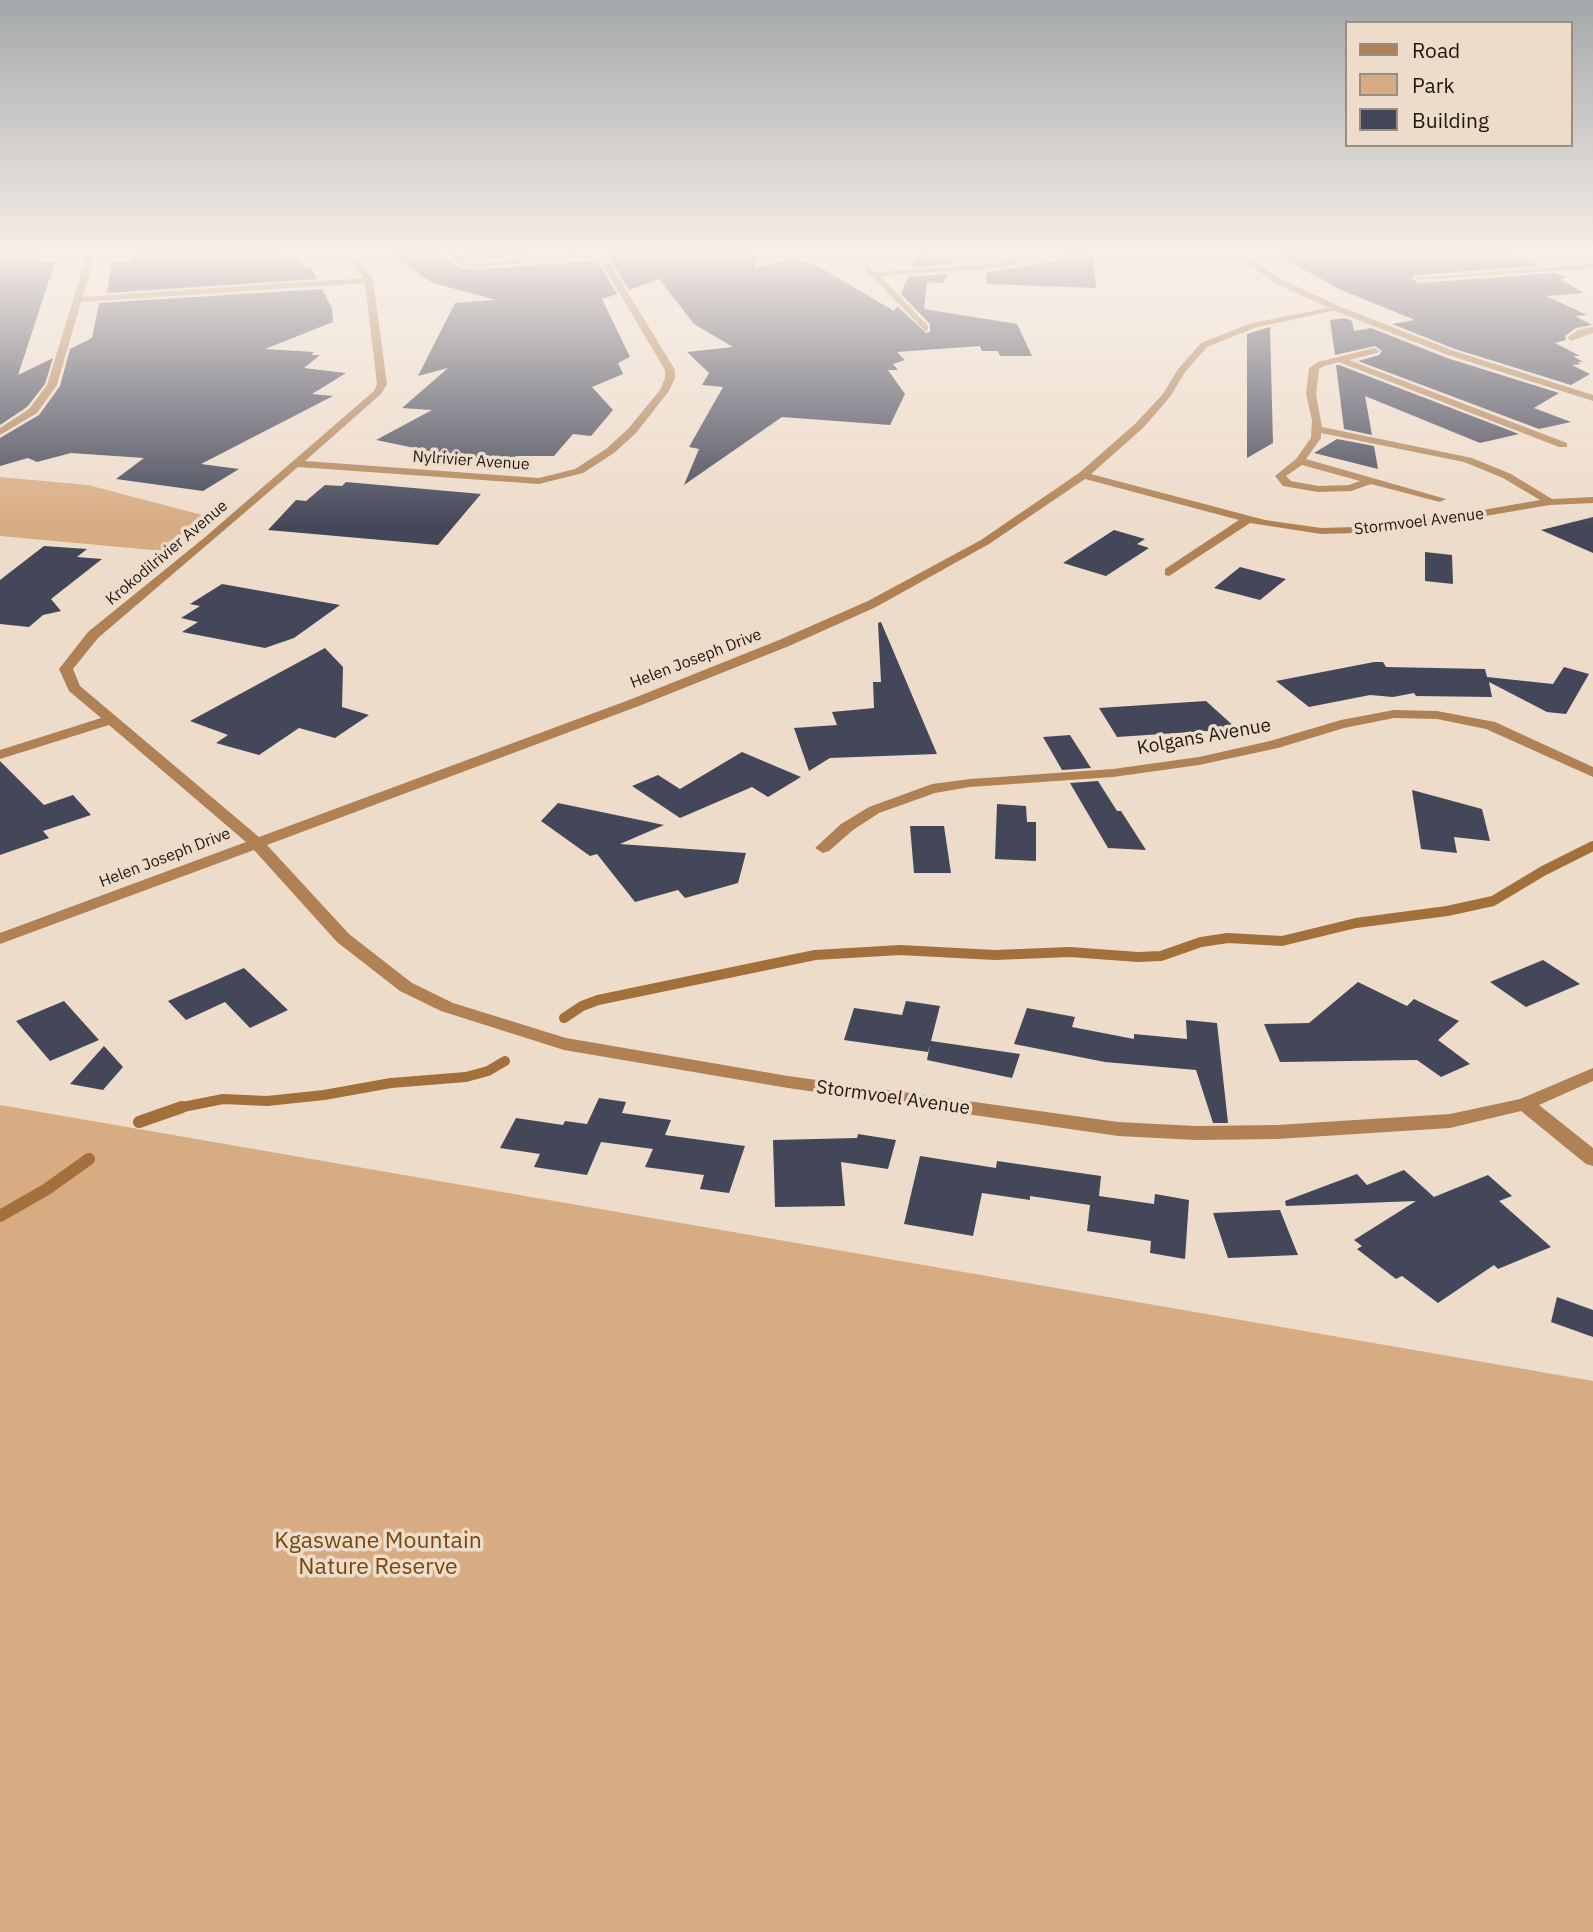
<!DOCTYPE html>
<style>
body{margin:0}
#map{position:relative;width:1593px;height:1932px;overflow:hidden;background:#eedccb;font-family:"IBM Plex Sans",sans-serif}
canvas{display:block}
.legend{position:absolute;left:1345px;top:21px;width:228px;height:126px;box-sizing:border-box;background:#eedccb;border:2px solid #9b8e81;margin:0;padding:9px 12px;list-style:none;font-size:21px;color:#1e1812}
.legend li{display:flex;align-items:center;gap:14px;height:35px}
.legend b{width:35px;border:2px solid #9b8e81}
</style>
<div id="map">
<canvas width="1593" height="1932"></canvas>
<ul class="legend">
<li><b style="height:9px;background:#af8154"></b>Road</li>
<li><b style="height:19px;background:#d8ac83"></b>Park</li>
<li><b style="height:19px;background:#444759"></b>Building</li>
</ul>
</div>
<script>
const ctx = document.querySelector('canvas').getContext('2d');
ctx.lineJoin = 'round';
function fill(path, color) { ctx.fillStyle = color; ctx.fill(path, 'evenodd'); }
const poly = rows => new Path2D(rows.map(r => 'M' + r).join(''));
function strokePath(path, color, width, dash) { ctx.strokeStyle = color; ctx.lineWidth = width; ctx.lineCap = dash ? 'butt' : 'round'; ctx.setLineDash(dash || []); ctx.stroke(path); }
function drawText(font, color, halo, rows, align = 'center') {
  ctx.font = font + ' "IBM Plex Sans",sans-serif'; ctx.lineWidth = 7; ctx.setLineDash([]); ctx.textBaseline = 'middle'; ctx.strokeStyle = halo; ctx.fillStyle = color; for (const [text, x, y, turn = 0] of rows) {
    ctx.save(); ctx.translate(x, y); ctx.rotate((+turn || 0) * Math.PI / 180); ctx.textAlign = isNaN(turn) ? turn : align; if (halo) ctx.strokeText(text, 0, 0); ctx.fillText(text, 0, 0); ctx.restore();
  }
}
const green = poly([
 [0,477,88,485,206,516,163,551,0,536],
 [0,1105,1593,1381,1593,1932,0,1932]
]);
const streamFar1 = poly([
 [564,1018,582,1006,598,1000,815,955,900,950,995,955,1070,952,1138,957,1161,956,1201,942,1228,938,1282,941,1356,923,1447,911,1493,901,1543,871,1593,846],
 [178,1108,223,1099,267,1101,324,1095,391,1083,466,1077,488,1071,505,1061]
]);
const stream = poly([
 [139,1122,182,1107],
 [0,1216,47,1189,89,1159]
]);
const building = poly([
 [0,255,42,255,40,262,55,262,18,375,53,358,45,384,27,407,0,425],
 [133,255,279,255,282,260,299,258,304,268,311,267,317,279,107,293,112,262,132,261],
 [391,255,444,255,460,268,477,270,597,260,617,294,602,299,630,357,618,363,623,374,592,387,613,410,591,436,573,434,554,456,516,456,506,467,376,440,432,410,402,408,448,368,418,376,455,303,496,300,433,283],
 [461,255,538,255,477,260],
 [608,255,756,255,755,268,790,259,816,265,894,311,897,306,926,333,930,332,930,324,901,294,908,277,947,274,944,283,927,282,924,309,1017,324,1032,356,1000,356,998,351,982,351,980,346,897,352,905,360,893,364,898,370,888,370,905,394,890,425,782,417,684,485,699,449,689,447,723,387,702,385,709,373,687,352,733,347,694,324,659,279,629,290],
 [917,255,929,255,953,257,950,264,912,267],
 [1061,255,1093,255,1096,288,987,284,986,273,1060,260],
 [1278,255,1516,255,1539,266,1415,275,1412,279,1419,283,1555,273,1567,278,1560,279,1584,293,1546,296,1587,315,1575,316,1592,325,1576,328,1565,336,1566,340,1555,343,1580,356,1573,356,1583,362,1577,362,1581,364,1572,365,1590,374,1571,385,1455,349,1392,324,1415,320,1339,289],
 [322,289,332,308,333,322,265,349,314,352,311,355,320,355,304,368,346,373,312,394,333,396,201,464,239,469,203,491,116,479,144,458,71,453,37,462,28,458,0,466,0,438,39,415,60,386,70,349,92,338,99,303],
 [1345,318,1352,321,1354,331,1371,328,1447,358,1559,393,1534,408,1571,422,1539,429,1358,361,1379,355,1382,351,1375,346,1335,355,1330,320],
 [1270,327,1273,443,1247,458,1247,334],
 [1336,365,1339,365,1519,434,1480,443,1365,396,1372,435,1344,429],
 [1337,439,1374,446,1378,469,1314,453],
 [346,482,481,494,438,545,268,530,296,500,306,501,325,485,342,486],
 [1593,517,1593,553,1541,530],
 [1114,530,1145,539,1137,544,1149,548,1106,576,1063,563],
 [44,546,87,549,77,557,102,559,51,599,61,611,43,615,29,627,0,624,0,580],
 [1425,552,1452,555,1453,584,1425,581],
 [1240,567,1286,579,1260,600,1214,588],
 [222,584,340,605,294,638,265,648,182,632,198,622,181,618,200,606,190,604],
 [881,622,937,754,830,758,809,771,794,728,837,725,832,712,874,708,873,682,881,682,878,623],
 [325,648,343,667,342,707,369,715,335,738,299,728,259,755,216,743,228,735,190,721],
 [1374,662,1383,662,1386,667,1485,669,1487,677,1553,684,1564,667,1589,674,1566,714,1547,712,1489,682,1492,697,1416,696,1414,693,1393,697,1370,695,1309,707,1276,681],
 [1206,701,1237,729,1117,737,1099,708],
 [1070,735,1091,768,1062,770,1043,737],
 [742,752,801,777,768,797,752,787,680,818,632,786,658,775,680,789],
 [0,761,44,805,73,795,91,815,43,831,49,838,0,855],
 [1098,781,1117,811,1121,811,1146,850,1108,848,1070,783],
 [1412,790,1482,809,1490,841,1454,837,1457,853,1421,849],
 [558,803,664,825,620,844,746,853,738,883,685,898,678,890,635,902,597,854,590,856,541,821],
 [997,804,1026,806,1027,822,1036,822,1036,861,995,859],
 [910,826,944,826,951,873,914,873],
 [1543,960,1580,984,1526,1007,1490,982],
 [244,968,288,1010,250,1028,225,1002,186,1020,168,1001],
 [1358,982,1407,1006,1414,999,1459,1021,1438,1040,1470,1064,1441,1077,1417,1060,1280,1062,1264,1024,1309,1023],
 [64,1001,99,1040,50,1061,16,1021],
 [906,1001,940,1006,931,1041,1020,1054,1012,1078,927,1060,930,1044,928,1052,844,1040,854,1008,902,1015],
 [1027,1008,1075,1017,1072,1027,1134,1039,1134,1034,1187,1039,1186,1020,1217,1023,1228,1123,1213,1123,1196,1070,1105,1062,1014,1044],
 [104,1046,123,1067,103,1090,70,1084],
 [599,1098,626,1102,622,1113,671,1120,665,1135,745,1146,729,1193,700,1189,704,1175,645,1167,653,1149,601,1142,587,1175,534,1167,540,1154,500,1148,516,1118,563,1125,565,1121,587,1124],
 [858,1134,896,1140,888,1169,841,1162,845,1206,775,1207,773,1140,857,1138],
 [920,1156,996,1168,997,1161,1101,1176,1099,1196,1154,1204,1155,1194,1189,1200,1185,1259,1150,1253,1151,1241,1087,1231,1090,1205,1030,1196,1030,1200,982,1193,973,1236,904,1224],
 [1404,1170,1434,1197,1488,1175,1512,1196,1499,1201,1551,1247,1498,1269,1494,1265,1438,1303,1402,1276,1396,1279,1357,1249,1362,1246,1354,1240,1416,1201,1286,1206,1285,1201,1357,1174,1367,1185],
 [1280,1210,1298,1255,1228,1258,1213,1213],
 [1557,1297,1593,1310,1593,1337,1551,1322]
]);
const minor = poly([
 [87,255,95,255,83,297,364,278,355,266,342,255,351,255,361,262,373,280,387,384,381,394,305,461,539,478,575,469,606,449,628,429,660,390,665,378,665,370,598,257,477,267,462,266,447,255,456,255,467,262,477,263,569,255,605,255,675,370,675,378,669,391,636,433,614,453,583,473,539,484,298,467,98,638,73,669,80,686,259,837,629,700,779,640,868,601,981,540,1079,473,1135,424,1163,394,1178,369,1201,343,1252,323,1338,306,1342,309,1257,327,1207,347,1185,372,1170,397,1143,428,1091,474,1265,520,1321,528,1391,526,1540,500,1503,478,1464,462,1321,433,1321,438,1306,459,1446,499,1440,502,1371,484,1351,491,1318,492,1283,486,1275,476,1296,459,1311,438,1312,420,1306,394,1309,368,1318,362,1374,348,1379,351,1377,353,1349,360,1567,443,1567,447,1559,447,1339,362,1324,366,1319,369,1316,394,1322,427,1472,458,1511,474,1552,499,1593,497,1593,503,1550,505,1391,532,1321,534,1250,523,1169,576,1165,575,1165,569,1239,520,1085,479,989,544,876,607,789,646,639,706,267,845,349,934,412,983,453,1003,566,1038,788,1076,1118,1122,1196,1126,1277,1125,1450,1114,1520,1099,1593,1068,1593,1081,1539,1105,1593,1148,1593,1166,1586,1164,1521,1111,1450,1128,1277,1139,1196,1140,1118,1136,788,1088,564,1050,441,1011,400,991,337,942,254,850,0,944,0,933,246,842,109,725,0,759,0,750,101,718,69,691,59,669,88,632,204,538,374,391,377,384,365,283,81,302,57,385,37,413,0,435,0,428,29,409,47,385,87,255],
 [1302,465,1360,481,1349,485,1318,486,1291,481,1286,476,1302,465],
 [851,255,859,255,875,272,994,264,1007,261,1014,255,1022,255,1013,265,994,268,880,276,928,326,928,330,925,331,851,255],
 [1593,264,1593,268,1419,280,1415,278,1593,264],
 [1593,327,1593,333,1571,341,1567,338,1578,330,1593,327],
 [1394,710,1437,711,1495,722,1593,767,1593,777,1486,729,1437,719,1394,718,1344,728,1278,748,1199,765,1113,777,970,787,935,793,879,813,853,830,829,851,823,853,815,848,841,824,869,807,932,784,970,779,1113,769,1199,757,1270,741,1341,720,1394,710]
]);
const tertiary = poly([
 [1236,255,1245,255,1279,278,1341,307,1454,351,1593,395,1593,401,1448,355,1335,311,1273,282,1236,255]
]);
const farStreetnames = [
 ["Nylrivier Avenue",471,461,4],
 ["Stormvoel Avenue",1419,522,-7],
 ["Krokodilrivier Avenue",167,553,-40],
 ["Helen Joseph Drive",696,659,-21],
 ["Helen Joseph Drive",165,858,-21]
];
const streetNames = [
 ["Kolgans Avenue",1204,737,-10],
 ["Stormvoel Avenue",893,1098,8]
];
const nearParknames = [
 ["Kgaswane Mountain",378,1541],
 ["Nature Reserve",378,1567]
];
fill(green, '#d8ac83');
strokePath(streamFar1, '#a36f3a', 10);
strokePath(stream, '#a36f3a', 12);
fill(building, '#444759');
fill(minor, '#af8154');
fill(tertiary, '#af8154');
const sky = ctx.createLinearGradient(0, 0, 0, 526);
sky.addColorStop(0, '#a3a7a9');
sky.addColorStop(0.48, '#f7efe8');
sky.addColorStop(1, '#f7efe800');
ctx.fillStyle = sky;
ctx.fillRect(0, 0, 1593, 526);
drawText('16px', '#1e1812', '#eedccb', farStreetnames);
drawText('19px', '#1e1812', '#eedccb', streetNames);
drawText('23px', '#76470f', '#eedccb', nearParknames);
</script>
